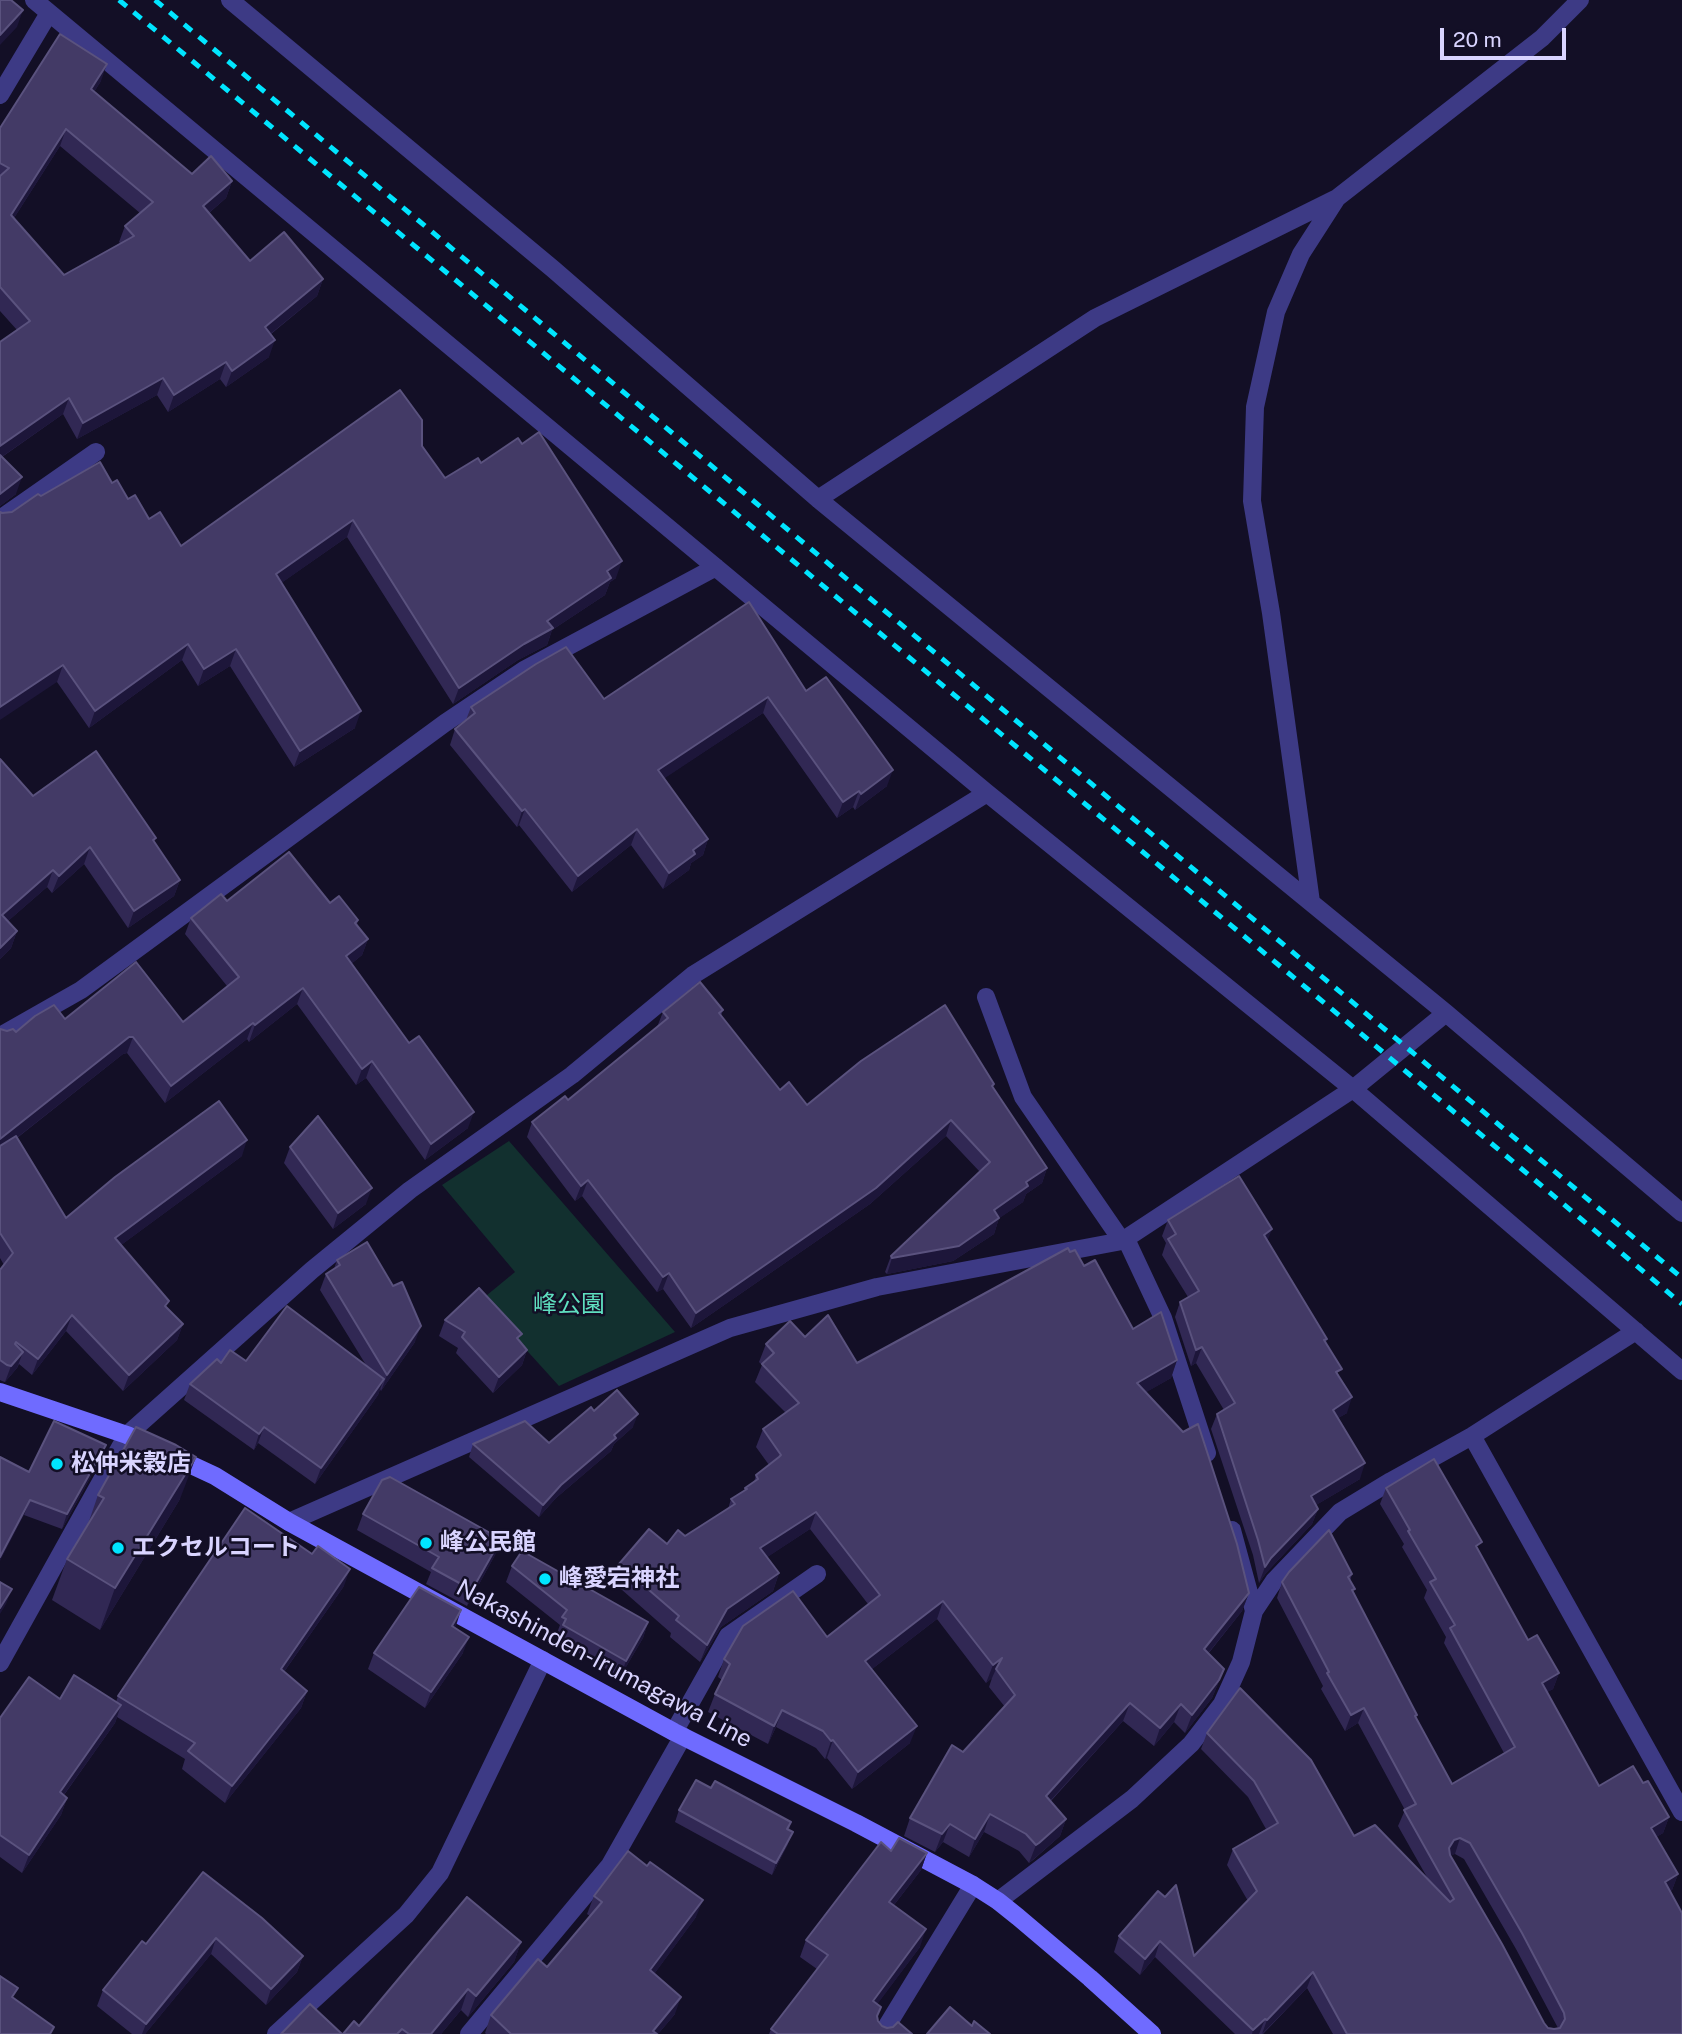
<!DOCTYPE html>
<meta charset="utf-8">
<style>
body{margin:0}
#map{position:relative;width:1682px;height:2034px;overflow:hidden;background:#130f26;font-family:"Public Sans",sans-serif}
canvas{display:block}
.scale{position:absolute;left:1440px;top:28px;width:126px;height:32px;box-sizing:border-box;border:4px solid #d9d4ff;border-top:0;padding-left:9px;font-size:21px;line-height:24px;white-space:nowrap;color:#d9d4ff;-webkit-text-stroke:5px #130f26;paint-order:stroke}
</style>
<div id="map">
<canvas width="1682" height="2034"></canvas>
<div class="scale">20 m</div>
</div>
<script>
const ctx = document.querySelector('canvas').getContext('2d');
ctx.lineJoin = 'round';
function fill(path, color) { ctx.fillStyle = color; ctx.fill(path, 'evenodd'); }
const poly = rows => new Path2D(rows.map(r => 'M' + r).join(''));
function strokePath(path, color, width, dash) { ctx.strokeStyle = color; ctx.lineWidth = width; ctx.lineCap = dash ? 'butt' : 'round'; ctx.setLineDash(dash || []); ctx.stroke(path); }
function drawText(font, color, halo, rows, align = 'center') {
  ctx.font = font + ' "Public Sans","Noto Sans JP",sans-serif'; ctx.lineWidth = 5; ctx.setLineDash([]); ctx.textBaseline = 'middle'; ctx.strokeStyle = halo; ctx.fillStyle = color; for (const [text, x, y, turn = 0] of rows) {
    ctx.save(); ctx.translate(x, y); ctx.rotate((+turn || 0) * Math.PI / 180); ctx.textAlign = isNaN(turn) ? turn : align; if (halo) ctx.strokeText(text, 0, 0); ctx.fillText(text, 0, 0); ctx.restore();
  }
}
const green = poly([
 [509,1141,675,1332,559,1386,481,1300,515,1272,442,1185]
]);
const minor = poly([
 [34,0,987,793,1353,1089,1682,1371],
 [230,0,553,269,818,499,1446,1013,1682,1213],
 [0,95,49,13],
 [818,499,1095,318,1335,199],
 [0,519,96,452],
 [1311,902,1271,613,1252,501,1255,407,1276,312,1301,254,1337,198,1542,38,1580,0],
 [986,997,1023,1097,1122,1241],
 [0,1036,81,990,445,723,524,670,716,567],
 [1126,1239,1163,1318,1207,1453],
 [1472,1436,1682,1812],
 [289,1522,730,1328,877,1287,1122,1241,1353,1089,1446,1013],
 [1232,1530,1254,1611],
 [0,1663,127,1435,312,1270,410,1190,572,1075,693,975,987,793],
 [674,1732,728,1636,817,1574],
 [998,1901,1132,1799,1191,1744,1222,1704,1241,1662,1254,1611,1274,1581,1340,1512,1391,1481,1472,1436,1636,1331],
 [276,2034,406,1915,440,1873,543,1660],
 [469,2034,610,1865,683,1736],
 [882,2034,973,1885]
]);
const secondary = poly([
 [0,1392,127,1435,215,1476,289,1522,674,1732,856,1823,973,1885,998,1901,1018,1917,1090,1978,1152,2034]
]);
const rail = poly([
 [119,0,1346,1021,1682,1304],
 [155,0,1682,1278]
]);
const wall = poly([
 [101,81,94,92,192,174,232,181,226,198,209,213,250,261,323,279,317,296,271,334,269,357,226,387,220,379,168,412,157,395,77,439,63,414,2,457,16,494,0,506,0,342,17,330,0,311,0,128],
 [60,146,140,213,125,226,119,242,121,244,64,275,14,218],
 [422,446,445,478,481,463,616,578,610,582,605,595,552,630,547,645,518,660,453,704,347,537,281,583,355,728,294,767,230,666,198,686,182,660,89,728,57,682,2,513,12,512,41,496,112,483,149,519,181,546],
 [806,691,887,786,855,810,853,807,837,818,763,713,664,778,708,839,703,855,691,863,689,870,663,889,631,845,572,892,519,825,517,827,450,745,455,729,466,720,471,707,604,699],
 [0,759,33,796,156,838,154,842,180,880,174,896,128,928,84,864,52,893,47,887,8,921,17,931,11,948,0,959],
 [227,901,330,903,358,920,357,925,368,939,362,955,351,964,468,1128,425,1160,366,1078,356,1085,297,1004,249,1042,247,1039,165,1103,127,1053,123,1054,17,1138,66,1218,242,1156,121,1245,167,1307,183,1324,177,1340,123,1391,66,1331,32,1375,19,1364,17,1368,5,1382,2,1381,0,1380,0,1270,4,1265,0,1258,0,1029,16,1032,65,1019,183,1022,227,986,185,934,191,918],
 [723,1010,721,1016,780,1090,807,1105,993,1088,1047,1168,1042,1183,1026,1194,1023,1202,999,1218,994,1234,953,1261,887,1274,885,1272,891,1256,980,1172,946,1136,870,1204,691,1328,663,1289,657,1292,582,1196,575,1201,527,1137,532,1122,568,1100,657,1027,663,1012],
 [290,1147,366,1204,333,1229,284,1163],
 [1168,1220,1268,1241,1327,1339,1326,1342,1339,1376,1347,1413,1338,1418,1360,1479,1316,1505,1318,1509,1312,1524,1266,1573,1259,1583,1253,1555,1211,1429,1217,1414,1224,1410,1196,1363,1191,1366,1175,1317,1180,1302,1188,1297,1162,1255,1166,1243,1162,1236],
 [1070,1252,1084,1266,1133,1329,1177,1360,1171,1378,1146,1392,1249,1593,1242,1611,1208,1654,1224,1669,1212,1698,1185,1733,1174,1722,1154,1746,1123,1721,1051,1801,1066,1819,1060,1836,1033,1860,1029,1863,1019,1851,984,1832,969,1857,943,1842,935,1852,904,1836,910,1818,963,1752,1005,1707,989,1687,992,1678,986,1683,937,1619,872,1669,910,1743,852,1789,827,1758,825,1759,816,1748,776,1727,768,1744,708,1712,715,1694,722,1680,718,1677,724,1659,827,1637,868,1604,810,1529,767,1557,779,1573,773,1591,721,1627,700,1662,670,1637,671,1633,613,1582,619,1564,685,1536,728,1509,731,1499,744,1491,745,1488,754,1482,756,1475,769,1465,756,1447,763,1429,786,1413,755,1382,762,1365,759,1362,766,1344,805,1337,857,1363],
 [337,1260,415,1342,381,1391,380,1389,378,1395,315,1484,258,1443,254,1450,184,1400,190,1384,221,1363,246,1361,366,1365,320,1290,326,1274,334,1269],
 [445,1320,519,1341,527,1350,522,1365,493,1393,456,1353,458,1348,439,1336],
 [594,1411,633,1427,614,1444,611,1451,556,1498,539,1517,469,1457,473,1444,549,1443],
 [106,1445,100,1460,62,1529,24,1515,29,1472],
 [1386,1488,1479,1551,1528,1640,1559,1673,1553,1689,1547,1692,1599,1786,1643,1783,1669,1817,1663,1833,1656,1837,1678,1874,1672,1890,1670,1891,1682,2034,1333,2034,1307,1988,1263,2034,1235,2034,1155,1957,1140,1975,1114,1952,1119,1936,1158,1891,1194,1956,1248,1901,1227,1865,1233,1849,1266,1829,1248,1797,1201,1749,1207,1733,1354,1836,1428,1879,1398,1826,1405,1810,1358,1723,1345,1731,1321,1689,1323,1686,1277,1598,1282,1582,1352,1574,1350,1581,1353,1593,1416,1718,1452,1784,1504,1753,1444,1643,1446,1637,1424,1598,1427,1590,1402,1547,1404,1544,1380,1504],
 [1455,1854,1464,1859,1516,1949,1558,2028,1554,2029,1548,2028,1544,2023,1450,1855],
 [98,1495,180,1499,100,1630,52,1600,67,1559,88,1524],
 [363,1514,501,1539,495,1555,467,1606,426,1584,431,1572,357,1530],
 [512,1566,648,1622,643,1638,620,1677,558,1641,560,1635,557,1633,560,1625,506,1582],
 [344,1586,284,1672,307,1691,301,1708,225,1803,182,1769,185,1759,117,1717,115,1723,64,1795,67,1798,61,1815,22,1873,0,1857,0,1718,60,1699,116,1702,118,1696],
 [455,1627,463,1653,425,1708,368,1669,374,1653],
 [711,1788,791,1822,789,1830,788,1844,772,1875,675,1822,679,1810],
 [891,1851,927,1853,921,1870,894,1905,920,1947,877,2004,881,2007,877,2017,878,2021,882,2026,912,2034,769,2034,771,2029,817,1969,800,1957,806,1940],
 [203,1872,303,1956,297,1972,266,2005,211,1954,145,2034,132,2034,97,2006,103,1990,146,1944],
 [594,1896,696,1917,654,1974,675,2014,658,2034,486,2034,485,2033,491,2015,547,1967,590,1916,587,1914],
 [521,1942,514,1962,468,2017,461,2010,441,2034,343,2034]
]);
const shadedWall = poly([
 [23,10,17,27,0,45,0,35],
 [107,64,101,81,85,106,91,89],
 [66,129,60,146,5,232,11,215],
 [232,181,226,198,197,223,203,206],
 [323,279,317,296,259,343,265,327],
 [275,340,269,357,226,387,232,371],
 [226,362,220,379,168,412,174,395],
 [163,378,157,395,77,439,83,423],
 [69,398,63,414,0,458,0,446],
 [22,477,16,494,0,506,0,494],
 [353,520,347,537,270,591,276,574],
 [622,561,616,578,610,582,605,595,552,630,547,645,518,660,453,704,459,688,547,621,607,571],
 [188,644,182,660,89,728,95,711],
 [236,649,230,666,198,686,204,669],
 [63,665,57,682,0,720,0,707],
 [768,697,763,713,653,786,658,770],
 [361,711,355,728,294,767,300,751],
 [893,770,887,786,855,810,861,794],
 [859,791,853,807,837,818,843,802],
 [525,809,519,825,517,827,522,811],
 [637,829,631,845,572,892,578,876],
 [708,839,703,855,691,863,689,870,663,889,669,873,693,850],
 [90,847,84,864,52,893,59,876],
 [53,870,47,887,0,928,2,915],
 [180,880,174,896,128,928,134,911],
 [17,931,11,948,0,959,0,948],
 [368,939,362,955,340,973,346,956],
 [303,988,297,1004,249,1042,255,1025],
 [253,1023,247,1039,165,1103,171,1086],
 [129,1037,133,1037,127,1053,123,1054,0,1151,0,1139],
 [372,1061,366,1078,356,1085,362,1069],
 [474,1112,468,1128,425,1160,431,1144],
 [951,1120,946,1136,870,1204,691,1328,696,1313],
 [247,1140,242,1156,109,1254,115,1238],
 [1047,1168,1042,1183,1026,1194,1023,1202,991,1224,999,1218,994,1234,953,1261,887,1274,892,1258,994,1210,1026,1182],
 [588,1180,582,1196,575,1201,581,1186],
 [372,1188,366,1204,333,1229,338,1213],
 [1272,1229,1266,1245,1264,1235],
 [669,1273,663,1289,657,1292,663,1277],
 [72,1315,66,1331,32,1375,38,1359],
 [183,1324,177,1340,123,1391,129,1375],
 [421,1326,415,1342,381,1391,387,1375],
 [1202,1347,1196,1363,1191,1366,1196,1350],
 [527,1350,522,1365,493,1393,499,1377],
 [23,1352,17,1368,5,1382,11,1366],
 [1177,1360,1171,1378,1131,1401,1137,1383],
 [384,1379,378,1395,315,1484,321,1468],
 [1352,1397,1347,1413,1327,1425,1333,1410],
 [638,1414,633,1427,614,1444,611,1451,556,1498,539,1517,543,1505,561,1485,614,1435],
 [264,1427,258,1443,254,1450,259,1434],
 [106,1445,100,1460,62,1529,67,1514],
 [196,1457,180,1499,100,1630,115,1588],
 [1365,1463,1360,1479,1306,1511,1311,1496],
 [30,1500,24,1515,0,1561,0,1557],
 [1318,1509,1312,1524,1266,1573,1259,1583,1265,1567,1271,1558],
 [816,1512,810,1529,754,1566,760,1548],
 [501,1539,495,1555,467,1606,472,1590],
 [350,1569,344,1586,274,1686,281,1669],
 [779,1573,773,1591,721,1627,700,1662,707,1645,727,1609],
 [12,1589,6,1604,0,1614,0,1608],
 [1249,1593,1242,1611,1197,1667,1204,1649],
 [943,1601,937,1619,859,1679,865,1661],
 [461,1610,456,1626,447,1642,452,1626],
 [648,1622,643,1638,620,1677,626,1661],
 [469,1637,463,1653,425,1708,431,1692],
 [1002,1658,996,1669,992,1678,986,1683,993,1665],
 [1224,1669,1212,1698,1185,1733,1192,1715],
 [1559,1673,1553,1689,1536,1699,1542,1683],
 [307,1691,301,1708,225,1803,232,1786],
 [1130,1703,1123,1721,1039,1813,1046,1796],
 [1181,1704,1174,1722,1154,1746,1160,1728],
 [121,1705,115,1723,53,1810,60,1792],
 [1364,1708,1358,1723,1345,1731,1351,1715],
 [782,1710,776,1727,768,1744,774,1726],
 [917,1726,910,1743,852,1789,858,1772],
 [833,1740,827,1758,825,1759,831,1741],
 [67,1798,61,1815,22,1873,29,1855],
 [990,1814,984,1832,969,1857,975,1839],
 [1669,1817,1663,1833,1645,1844,1651,1828],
 [1066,1819,1060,1836,1029,1863,1036,1845],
 [950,1824,943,1842,935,1852,942,1834],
 [793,1832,788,1844,772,1875,776,1863],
 [1460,1838,1455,1854,1448,1856,1449,1848,1454,1840],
 [927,1853,921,1870,883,1919,889,1902],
 [1678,1874,1672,1890,1659,1898,1665,1882],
 [703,1900,696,1917,644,1988,650,1970],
 [926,1929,920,1947,867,2018,873,2001],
 [216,1938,211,1954,145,2034,142,2034,146,2024],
 [1160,1941,1155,1957,1140,1975,1145,1959],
 [521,1942,514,1962,468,2017,476,1996],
 [303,1956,297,1972,266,2005,271,1989],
 [1313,1972,1307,1988,1262,2034,1267,2020],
 [468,1989,461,2010,441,2034,431,2034],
 [681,1997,675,2014,658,2034,653,2031],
 [1265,2019,1259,2034,1252,2034,1253,2030]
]);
const building = poly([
 [0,0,11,0,23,10,0,35,0,0],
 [60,34,107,64,91,89,192,174,211,156,232,181,203,206,250,261,284,232,323,279,265,327,275,340,232,371,226,362,174,395,163,378,83,423,69,398,0,446,0,342,30,321,0,287,0,176,9,168,0,163,0,128,60,34],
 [66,129,153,202,125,226,134,236,64,275,11,215,66,129],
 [400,390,422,420,422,446,445,478,478,458,481,463,518,438,522,444,539,432,622,561,607,571,611,578,547,621,553,628,524,644,459,688,353,520,276,574,361,711,300,751,236,649,204,669,188,644,95,711,63,665,0,707,0,512,2,513,12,512,38,494,41,496,100,462,112,483,117,480,128,499,135,495,149,519,160,512,181,546,400,390],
 [0,455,22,477,0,494,0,455],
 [749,602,806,691,826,677,893,770,861,794,859,791,843,802,768,697,658,770,708,839,693,850,695,854,669,873,637,829,578,876,525,809,522,811,455,729,475,713,471,707,536,664,566,647,604,699,749,602],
 [96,751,156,838,153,840,180,880,134,911,90,847,59,876,53,870,2,915,17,931,0,948,0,759,33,796,96,751],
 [289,852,330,903,339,896,358,920,355,923,368,939,346,956,409,1043,419,1036,474,1112,431,1144,372,1061,362,1069,303,988,255,1025,253,1023,171,1086,133,1037,129,1037,0,1139,0,1029,7,1031,13,1029,16,1032,35,1016,54,1005,65,1019,136,962,183,1022,239,977,191,918,221,894,227,901,289,852],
 [700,982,723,1010,719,1013,780,1090,789,1082,807,1105,861,1061,945,1005,994,1084,992,1086,1047,1168,1026,1182,1028,1186,994,1210,999,1218,959,1246,892,1258,891,1256,990,1162,951,1120,876,1188,696,1313,669,1273,663,1277,588,1180,581,1186,532,1122,565,1096,568,1100,668,1018,663,1012,700,982],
 [219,1101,247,1140,115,1238,169,1301,165,1306,183,1324,129,1375,72,1315,38,1359,16,1342,15,1344,23,1352,11,1366,7,1365,0,1360,0,1270,13,1253,0,1233,0,1146,16,1136,66,1218,115,1177,219,1101],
 [318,1116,372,1188,338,1213,290,1147,318,1116],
 [1239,1176,1272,1229,1264,1235,1327,1339,1324,1340,1342,1369,1336,1372,1352,1397,1333,1410,1365,1463,1311,1496,1318,1509,1271,1558,1265,1567,1258,1540,1217,1414,1235,1403,1202,1347,1196,1350,1180,1302,1199,1291,1168,1239,1176,1234,1168,1220,1239,1176],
 [367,1242,393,1286,402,1282,421,1326,387,1375,326,1274,340,1265,337,1260,367,1242],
 [1068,1248,1070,1252,1075,1250,1084,1266,1095,1260,1133,1329,1161,1312,1177,1360,1137,1383,1183,1432,1198,1424,1237,1544,1249,1593,1204,1649,1224,1669,1219,1680,1192,1715,1181,1704,1160,1728,1130,1703,1046,1796,1066,1819,1039,1843,1036,1845,1026,1834,990,1814,975,1839,950,1824,942,1834,910,1818,952,1745,963,1752,1015,1695,996,1669,1002,1658,993,1665,943,1601,865,1661,917,1726,858,1772,833,1740,831,1741,823,1731,782,1710,774,1726,715,1694,730,1664,724,1659,743,1626,793,1591,827,1637,880,1595,816,1512,760,1548,779,1573,727,1609,707,1645,676,1620,679,1616,619,1564,649,1529,667,1544,678,1530,685,1536,735,1504,731,1499,747,1489,745,1488,758,1479,756,1475,779,1457,781,1455,763,1429,799,1403,762,1364,774,1353,766,1344,790,1321,805,1337,828,1315,857,1363,1068,1248],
 [479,1288,522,1334,517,1338,527,1350,499,1377,462,1337,465,1332,445,1320,479,1288],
 [287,1306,384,1379,321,1468,264,1427,259,1434,190,1384,217,1359,221,1363,230,1350,246,1361,287,1306],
 [617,1390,638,1414,614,1435,616,1438,561,1485,543,1505,473,1444,525,1421,549,1443,591,1407,594,1411,617,1390],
 [54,1421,106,1445,67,1514,30,1500,0,1557,0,1457,29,1472,54,1421],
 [136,1427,176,1445,196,1457,115,1588,67,1559,104,1498,98,1495,136,1427],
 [1434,1459,1482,1542,1476,1546,1528,1640,1537,1635,1559,1673,1542,1683,1599,1786,1633,1766,1643,1783,1648,1781,1669,1817,1651,1828,1678,1874,1665,1882,1682,1913,1682,2034,1347,2034,1313,1972,1267,2020,1265,2019,1253,2030,1160,1941,1145,1959,1119,1936,1158,1891,1165,1897,1176,1885,1194,1956,1257,1891,1233,1849,1278,1823,1254,1781,1207,1733,1240,1688,1311,1760,1354,1836,1375,1825,1450,1902,1454,1899,1404,1810,1416,1804,1364,1708,1351,1715,1327,1673,1329,1672,1282,1582,1289,1572,1329,1530,1352,1574,1348,1577,1355,1589,1352,1590,1417,1715,1415,1716,1452,1784,1515,1747,1450,1628,1455,1625,1430,1582,1436,1579,1408,1531,1410,1530,1386,1488,1434,1459],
 [1460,1838,1470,1843,1522,1933,1564,2013,1565,2019,1560,2028,1554,2029,1548,2028,1544,2023,1502,1944,1450,1855,1449,1848,1454,1840,1460,1838],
 [390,1477,501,1539,472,1590,432,1568,439,1557,363,1514,382,1480,390,1477],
 [245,1508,312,1554,318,1546,350,1569,281,1669,307,1691,232,1786,188,1751,195,1743,118,1696,245,1508],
 [522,1551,648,1622,626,1661,563,1625,566,1619,562,1617,567,1610,512,1566,522,1551],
 [0,1582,12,1589,0,1608,0,1582],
 [419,1587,461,1610,452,1626,469,1637,431,1692,374,1653,419,1587],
 [74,1675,121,1705,60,1792,67,1798,29,1855,0,1835,0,1718,29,1677,60,1699,74,1675],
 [696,1780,711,1788,715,1781,791,1822,787,1829,793,1832,776,1863,679,1810,696,1780],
 [899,1838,927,1853,889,1902,926,1929,873,2001,881,2007,877,2016,878,2021,882,2026,887,2028,893,2027,898,2022,912,2034,778,2034,771,2029,828,1955,806,1940,881,1842,891,1851,899,1838],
 [628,1851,647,1866,650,1862,703,1900,650,1970,681,1997,653,2031,657,2034,511,2034,491,2015,538,1959,547,1967,602,1902,594,1896,628,1851],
 [203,1872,262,1918,303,1956,271,1989,216,1938,146,2024,103,1990,142,1941,146,1944,203,1872],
 [467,1897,521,1942,476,1996,468,1989,431,2034,409,2034,402,2029,397,2034,343,2034,354,2021,359,2026,467,1897],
 [0,1976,18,1988,12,1997,54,2027,50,2034,0,2034,0,1976],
 [310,2004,342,2034,281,2034,310,2004],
 [950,2007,972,2026,974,2021,990,2034,927,2034,950,2007]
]);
const markers = [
 [57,1464,7,"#00e5ff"],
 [426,1543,7,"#00e5ff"],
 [118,1548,7,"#00e5ff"],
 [545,1579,7,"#00e5ff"]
];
const parkNames = [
 ["峰公園",569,1305]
];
const poiNames = [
 ["松仲米穀店",71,1464],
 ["峰公民館",440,1543],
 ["エクセルコート",132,1548],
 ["峰愛宕神社",559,1579]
];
const streetNames = [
 ["Nakashinden-Irumagawa Line",604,1664,28]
];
fill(green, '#12302f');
strokePath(minor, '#3d3a85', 18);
strokePath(secondary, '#6f6bff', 18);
strokePath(rail, '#00e5ff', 5, [10, 9]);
fill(wall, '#312854');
fill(shadedWall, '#1d163a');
fill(building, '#433a66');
strokePath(building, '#5a527e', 2);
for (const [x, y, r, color] of markers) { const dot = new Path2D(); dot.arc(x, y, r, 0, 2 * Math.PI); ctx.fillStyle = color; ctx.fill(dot); strokePath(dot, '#130f26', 2.5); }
drawText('24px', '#5fe0c0', '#130f26', parkNames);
drawText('bold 24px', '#d9d4ff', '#130f26', poiNames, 'left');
drawText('24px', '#d9d4ff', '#130f26', streetNames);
</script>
